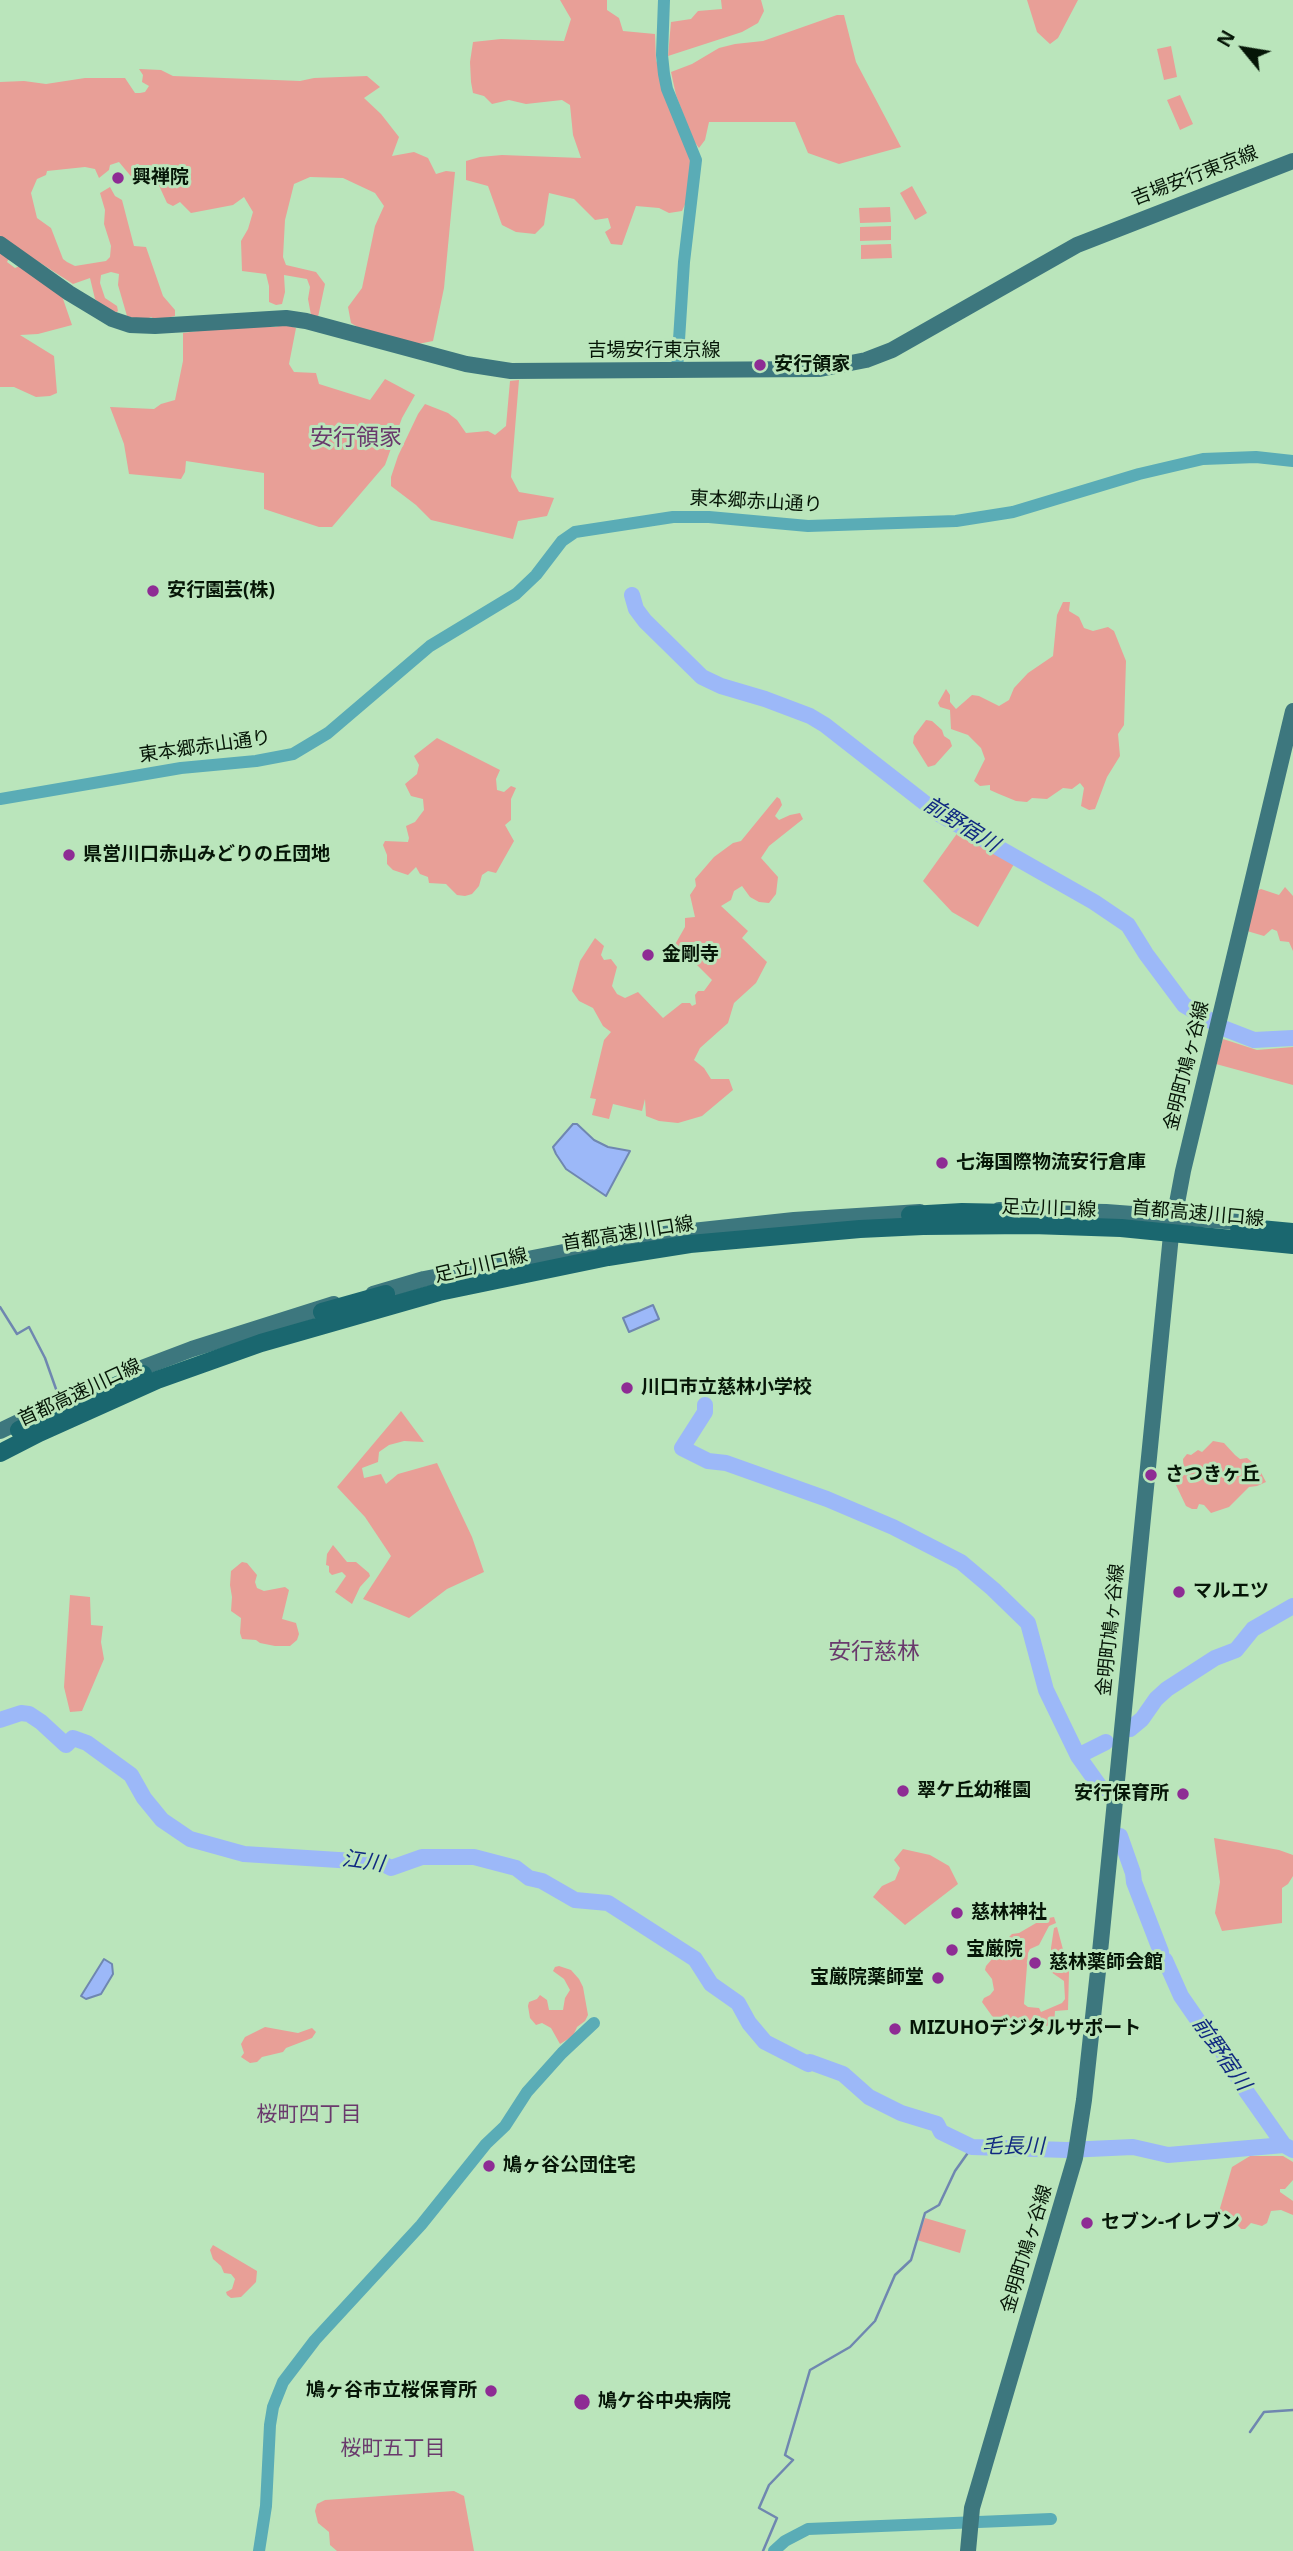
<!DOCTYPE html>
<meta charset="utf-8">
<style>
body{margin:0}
#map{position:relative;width:1293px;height:2551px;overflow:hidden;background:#bae5bb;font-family:"Noto Sans",sans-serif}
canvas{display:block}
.north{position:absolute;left:1209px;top:14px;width:70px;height:70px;-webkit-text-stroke:5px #bae5bb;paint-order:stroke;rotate:300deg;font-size:19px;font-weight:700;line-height:28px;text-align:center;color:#061607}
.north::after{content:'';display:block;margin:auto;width:24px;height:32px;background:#061607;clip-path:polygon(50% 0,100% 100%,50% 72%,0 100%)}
</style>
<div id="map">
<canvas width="1293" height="2551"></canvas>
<div class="north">N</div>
</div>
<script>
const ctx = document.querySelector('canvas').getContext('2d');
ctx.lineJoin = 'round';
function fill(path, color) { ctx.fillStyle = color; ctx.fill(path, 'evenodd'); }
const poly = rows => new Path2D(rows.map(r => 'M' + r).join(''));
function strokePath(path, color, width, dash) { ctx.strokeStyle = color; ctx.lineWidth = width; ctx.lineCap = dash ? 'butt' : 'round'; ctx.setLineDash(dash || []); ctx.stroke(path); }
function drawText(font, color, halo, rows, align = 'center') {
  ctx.font = font + ' "Noto Sans","Noto Sans JP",sans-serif'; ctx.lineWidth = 6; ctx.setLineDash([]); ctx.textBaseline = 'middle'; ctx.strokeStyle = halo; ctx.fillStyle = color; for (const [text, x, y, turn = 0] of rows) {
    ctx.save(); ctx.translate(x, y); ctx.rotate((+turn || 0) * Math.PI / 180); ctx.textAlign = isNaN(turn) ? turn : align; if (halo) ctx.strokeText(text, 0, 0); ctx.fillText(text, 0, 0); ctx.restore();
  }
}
const green = poly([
 [560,0,607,0,607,10,619,18,623,31,655,34,656,60,689,152,691,171,687,200,682,211,669,213,659,208,636,206,622,245,611,244,605,232,611,228,608,218,595,220,574,199,549,193,544,225,535,234,516,232,502,225,488,186,466,180,466,161,480,157,502,155,581,158,573,135,570,105,562,100,526,104,509,100,492,104,484,96,473,93,471,82,470,62,473,42,501,39,564,41,571,19],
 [721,0,761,0,764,11,758,23,742,32,668,56,671,22,691,19,698,11,722,9],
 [1027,0,1078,0,1058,38,1050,44,1037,32],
 [837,15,844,15,856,62,901,147,839,164,808,153,795,122,709,122,705,140,699,148,693,140,676,95,671,72,692,64,719,48,735,44,763,41],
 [1171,46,1177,77,1164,80,1157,49],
 [139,69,161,70,173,76,300,81,314,78,367,76,380,87,364,98,381,114,399,137,392,156,414,152,428,158,436,174,446,171,455,172,444,288,433,341,418,344,366,332,351,323,348,307,362,288,375,226,384,206,375,193,343,178,310,177,294,184,285,220,283,257,286,265,316,272,325,284,318,317,311,315,308,299,310,287,307,279,284,275,285,292,282,304,276,305,269,302,269,286,266,274,242,271,241,241,248,229,253,212,244,197,233,205,191,213,180,202,173,206,167,203,156,179,134,180,119,162,110,165,109,170,99,178,95,169,85,167,47,171,46,175,37,179,31,193,37,218,51,228,63,259,67,262,75,266,106,261,110,257,111,246,104,224,105,210,100,193,110,187,115,196,122,200,134,246,146,247,163,296,175,310,175,316,157,320,151,317,143,321,127,316,118,285,119,274,111,272,101,275,100,283,105,298,117,306,118,311,113,315,95,299,90,278,73,284,0,237,0,82,24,81,46,84,85,78,125,78,135,93,140,93,145,92,149,86,142,82,143,75],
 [1180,95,1193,124,1180,130,1167,100],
 [912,186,927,213,915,220,900,193],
 [890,207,891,222,860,223,859,208],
 [891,226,891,240,860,241,860,227],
 [891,244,892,258,861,259,861,245],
 [0,253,9,258,7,262,15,268,20,266,62,296,72,325,38,334,20,335,54,356,57,393,50,396,36,397,14,387,0,387],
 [284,324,296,328,289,364,294,372,316,373,319,384,370,400,385,379,415,395,402,418,385,465,332,527,319,527,264,509,264,473,186,461,185,472,181,479,129,474,124,444,110,407,154,409,161,404,175,400,183,361,183,333,227,327,276,327],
 [519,380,511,477,519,492,554,498,547,516,518,521,513,539,431,520,416,505,391,486,391,477,398,456,418,414,425,404,448,413,457,420,466,433,488,431,495,435,506,426,510,381],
 [1063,602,1070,602,1069,611,1079,617,1084,628,1093,631,1108,627,1114,631,1126,661,1124,725,1118,734,1120,756,1107,777,1095,809,1089,810,1081,806,1084,788,1080,783,1072,789,1063,788,1047,799,1032,798,1027,802,1016,801,999,794,990,790,990,785,980,786,974,781,985,759,981,748,968,735,951,729,950,710,940,707,938,703,946,689,950,695,950,702,956,709,972,695,979,696,999,706,1009,700,1014,688,1028,673,1053,656,1057,615],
 [926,720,932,721,942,730,944,736,950,740,952,746,935,765,928,767,913,743,914,736],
 [437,738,500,770,496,779,497,790,504,792,511,786,516,788,511,799,511,820,505,825,514,841,496,873,488,871,482,875,479,886,472,894,465,896,457,895,446,884,429,883,428,877,420,874,416,867,408,875,393,870,387,864,387,855,383,845,385,841,408,842,409,838,406,826,415,822,424,810,423,799,411,796,405,784,417,774,419,765,414,756],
 [777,797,780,799,782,805,775,816,779,820,790,815,800,813,803,819,769,846,761,858,778,877,776,894,769,903,759,902,750,897,742,886,734,891,731,900,721,906,748,931,742,938,767,962,756,983,734,1003,728,1023,700,1048,694,1060,704,1068,711,1079,729,1079,733,1090,702,1116,678,1123,659,1121,646,1116,645,1099,642,1111,613,1104,609,1119,592,1115,596,1099,590,1098,604,1040,611,1032,603,1026,593,1008,579,1001,572,991,580,961,595,938,604,946,601,955,604,960,611,959,617,967,612,986,617,994,625,998,638,992,663,1018,682,1003,690,1003,692,1006,696,1004,695,995,698,991,704,991,712,980,690,958,684,958,673,948,685,927,685,918,695,917,690,895,696,886,695,879,714,857,733,843,741,841],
 [961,828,1018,857,978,927,952,912,923,881],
 [1285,887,1293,896,1293,951,1289,942,1280,941,1277,931,1272,929,1264,936,1247,931,1256,891,1261,889,1279,895],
 [1223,1039,1257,1050,1293,1047,1293,1085,1216,1064],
 [401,1411,424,1442,404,1441,389,1445,379,1452,378,1462,362,1468,364,1478,381,1474,386,1484,398,1474,437,1463,472,1537,484,1572,447,1589,409,1618,363,1599,391,1556,365,1517,337,1487],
 [1213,1441,1224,1443,1235,1455,1240,1459,1247,1458,1258,1467,1266,1482,1257,1486,1249,1487,1229,1507,1211,1513,1204,1505,1199,1504,1197,1509,1192,1509,1186,1506,1175,1483,1176,1477,1184,1475,1183,1459,1187,1454,1191,1455,1198,1450,1202,1452],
 [333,1545,347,1562,356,1562,369,1573,370,1576,360,1587,352,1604,335,1592,346,1576,342,1572,332,1575,329,1572,329,1566,326,1565,327,1554],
 [242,1562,247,1563,257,1575,255,1582,257,1588,264,1591,285,1587,289,1590,282,1619,296,1623,299,1634,297,1640,290,1646,275,1646,260,1643,256,1640,242,1639,240,1633,241,1618,231,1611,232,1597,230,1585,231,1571],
 [70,1595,90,1597,91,1625,103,1626,101,1642,104,1659,82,1711,70,1712,64,1687],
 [1214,1838,1279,1850,1293,1855,1293,1876,1288,1884,1282,1888,1282,1923,1222,1931,1215,1913,1220,1882],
 [903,1849,930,1855,949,1866,958,1884,905,1925,873,1897,882,1886,895,1880,900,1868,894,1860],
 [1054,1917,1056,1923,1049,1926,1039,1945,1030,1949,1028,1953,1024,2004,1028,2007,1039,2008,1041,2012,1062,2003,1065,1999,1064,1981,1051,1972,1051,1948,1054,1928,1057,1927,1069,1972,1068,2010,1055,2011,1054,2025,1036,2027,1034,2031,1023,2028,1010,2031,992,2016,982,2002,984,1998,990,1995,994,1990,992,1979,985,1970,986,1966,992,1959,997,1959,999,1947,1012,1934,1019,1933,1043,1919],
 [559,1966,571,1970,579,1979,583,1987,588,2015,585,2021,577,2027,573,2036,560,2044,551,2028,542,2023,536,2025,530,2018,528,2006,529,2002,537,1999,540,1995,547,2000,549,2010,563,2010,565,1998,570,1990,564,1979,553,1971,555,1967],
 [265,2027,298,2033,312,2028,316,2032,312,2038,286,2048,283,2052,262,2057,257,2062,250,2063,241,2057,244,2053,241,2044,245,2037],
 [1250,2156,1283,2156,1293,2162,1293,2180,1285,2189,1280,2189,1280,2192,1293,2201,1293,2215,1281,2210,1271,2211,1267,2223,1262,2226,1251,2223,1245,2229,1241,2229,1229,2215,1225,2217,1218,2215,1232,2167],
 [925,2218,966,2230,960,2253,917,2240],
 [213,2245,257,2271,256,2282,241,2297,231,2298,227,2295,226,2292,232,2289,235,2279,231,2274,224,2273,221,2266,213,2259,210,2250],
 [454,2491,464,2496,474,2551,337,2551,330,2545,329,2532,318,2523,315,2511,317,2504,325,2500]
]);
const water = poly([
 [573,1124,577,1124,594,1140,608,1147,630,1151,606,1196,566,1169,556,1154,553,1147,573,1124],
 [653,1305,659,1319,629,1332,623,1318,653,1305],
 [104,1959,112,1964,113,1974,101,1994,86,1999,81,1996,104,1959]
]);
const stream = poly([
 [0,1307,17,1334,29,1327,45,1358,56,1389],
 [1250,2432,1264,2412,1293,2410],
 [763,2551,777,2518,759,2508,769,2485,793,2460,785,2455,810,2370,850,2347,875,2321,895,2275,911,2260,925,2213,939,2205,955,2171,972,2147]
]);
const river = poly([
 [632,595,636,609,645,621,702,677,721,686,765,699,810,716,825,725,939,814,1094,902,1128,925,1146,954,1184,1005,1223,1028,1254,1040,1293,1038],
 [705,1405,705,1412,682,1448,708,1461,726,1463,827,1499,893,1527,961,1562,993,1589,1028,1623,1046,1690,1078,1756],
 [0,1720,21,1713,29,1714,41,1722,66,1745,73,1738,87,1743,131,1775,144,1798,162,1820,190,1839,244,1854,354,1861,374,1859,391,1868,422,1857,474,1857,516,1868,529,1878,542,1881,575,1900,608,1903,695,1959,711,1984,738,2003,749,2023,765,2042,808,2064,810,2062,843,2074,869,2097,901,2113,937,2124,941,2132,972,2147,1067,2150,1133,2147,1168,2155,1284,2145,1293,2150],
 [1130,1729,1142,1719,1156,1699,1167,1689,1215,1658,1236,1650,1253,1629,1293,1606],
 [1103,1791,1078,1756,1106,1742],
 [1120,1836,1133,1873,1134,1882,1161,1952],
 [1165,1960,1181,1996,1208,2035,1219,2046,1244,2088,1284,2145]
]);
const minor = poly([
 [664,0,662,55,664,74,667,89,696,160,684,262,677,371],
 [0,799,181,768,256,761,293,754,328,733,430,646,516,594,536,575,562,541,575,532,673,517,709,517,808,526,956,521,1013,512,1139,474,1203,459,1256,457,1293,461],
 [259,2551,266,2506,270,2425,273,2407,283,2382,315,2340,421,2225,486,2144,505,2126,527,2092,562,2053,594,2023],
 [774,2551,785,2541,808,2529,1051,2519]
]);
const major = poly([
 [0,244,69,293,112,319,130,325,155,326,286,318,306,321,466,364,511,371,820,369,866,360,892,350,1077,245,1293,161],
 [999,1210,1106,1212,1252,1223],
 [373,1294,424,1279,646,1236,794,1220,920,1212],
 [126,1374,192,1349,334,1304],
 [0,1431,29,1417],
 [968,2551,972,2508,1075,2158,1084,2100,1099,1962,1171,1235,1183,1171,1293,711]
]);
const highwayBridge = poly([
 [910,1215,962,1212,1012,1213],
 [1239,1227,1293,1232],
 [322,1312,386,1294],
 [19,1430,46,1416,143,1374],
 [0,1453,39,1433,157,1380,261,1343,439,1292,608,1257,690,1244,860,1229,923,1226,1032,1225,1121,1228,1293,1245]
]);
const markers = [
 [118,178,7,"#8e2c94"],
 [760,365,7,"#8e2c94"],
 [153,591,7,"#8e2c94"],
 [69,855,7,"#8e2c94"],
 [648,955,7,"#8e2c94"],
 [942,1163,7,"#8e2c94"],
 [627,1388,7,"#8e2c94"],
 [1151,1475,7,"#8e2c94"],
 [1179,1592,7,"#8e2c94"],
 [903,1791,7,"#8e2c94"],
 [1183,1794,7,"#8e2c94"],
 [957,1913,7,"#8e2c94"],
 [952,1950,7,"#8e2c94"],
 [1035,1963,7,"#8e2c94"],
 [938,1978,7,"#8e2c94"],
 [895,2029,7,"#8e2c94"],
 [489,2166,7,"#8e2c94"],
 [1087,2223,7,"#8e2c94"],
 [491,2391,7,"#8e2c94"],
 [582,2402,9,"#8e2c94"]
];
const streetNames = [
 ["吉場安行東京線",1195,176,-21],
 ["吉場安行東京線",654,351],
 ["東本郷赤山通り",756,502,3],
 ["東本郷赤山通り",205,747,-8],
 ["金明町鳩ヶ谷線",1187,1066,-76],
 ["足立川口線",1049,1209,2],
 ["首都高速川口線",1198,1214,5],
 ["首都高速川口線",628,1234,-9],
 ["足立川口線",481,1266,-13],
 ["首都高速川口線",80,1393,-25],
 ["金明町鳩ヶ谷線",1111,1630,-84],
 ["金明町鳩ヶ谷線",1027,2249,-73]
];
const poiNames = [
 ["興禅院",132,178],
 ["安行領家",774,365],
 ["安行園芸(株)",167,591],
 ["県営川口赤山みどりの丘団地",83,855],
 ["金剛寺",662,955],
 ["七海国際物流安行倉庫",956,1163],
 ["川口市立慈林小学校",641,1388],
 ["さつきヶ丘",1165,1475],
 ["マルエツ",1193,1592],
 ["翠ケ丘幼稚園",917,1791],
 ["安行保育所",1169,1794,"right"],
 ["慈林神社",971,1913],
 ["宝厳院",966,1950],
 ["慈林薬師会館",1049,1963],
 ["宝厳院薬師堂",924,1978,"right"],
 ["MIZUHOデジタルサポート",909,2029],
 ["鳩ヶ谷公団住宅",503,2166],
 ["セブン-イレブン",1101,2223],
 ["鳩ヶ谷市立桜保育所",477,2391,"right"],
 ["鳩ケ谷中央病院",598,2402]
];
const waterNames = [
 ["前野宿川",961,825,32],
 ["江川",363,1862,8],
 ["前野宿川",1221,2054,55],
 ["毛長川",1013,2147]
];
const neighbourhoodNames = [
 ["桜町四丁目",309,2115],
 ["桜町五丁目",393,2449]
];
const quarterNames = [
 ["安行領家",356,438],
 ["安行慈林",874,1652]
];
fill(green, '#e89f97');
fill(water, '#9cb8f8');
strokePath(water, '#6f87b0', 2);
strokePath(stream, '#6f87b0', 2.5);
strokePath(river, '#9cb8f8', 16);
strokePath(minor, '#5aacb6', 12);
strokePath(major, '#3d777e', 16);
strokePath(highwayBridge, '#1a676f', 18);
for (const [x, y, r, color] of markers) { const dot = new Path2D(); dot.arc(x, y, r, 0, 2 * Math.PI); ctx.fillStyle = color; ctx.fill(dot); strokePath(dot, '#bae5bb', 2.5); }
drawText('19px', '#061607', '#bae5bb', streetNames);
drawText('bold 19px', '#061607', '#bae5bb', poiNames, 'left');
drawText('italic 21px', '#102981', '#bae5bb', waterNames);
drawText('21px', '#69396c', '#bae5bb', neighbourhoodNames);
drawText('23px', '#69396c', '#bae5bb', quarterNames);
</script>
